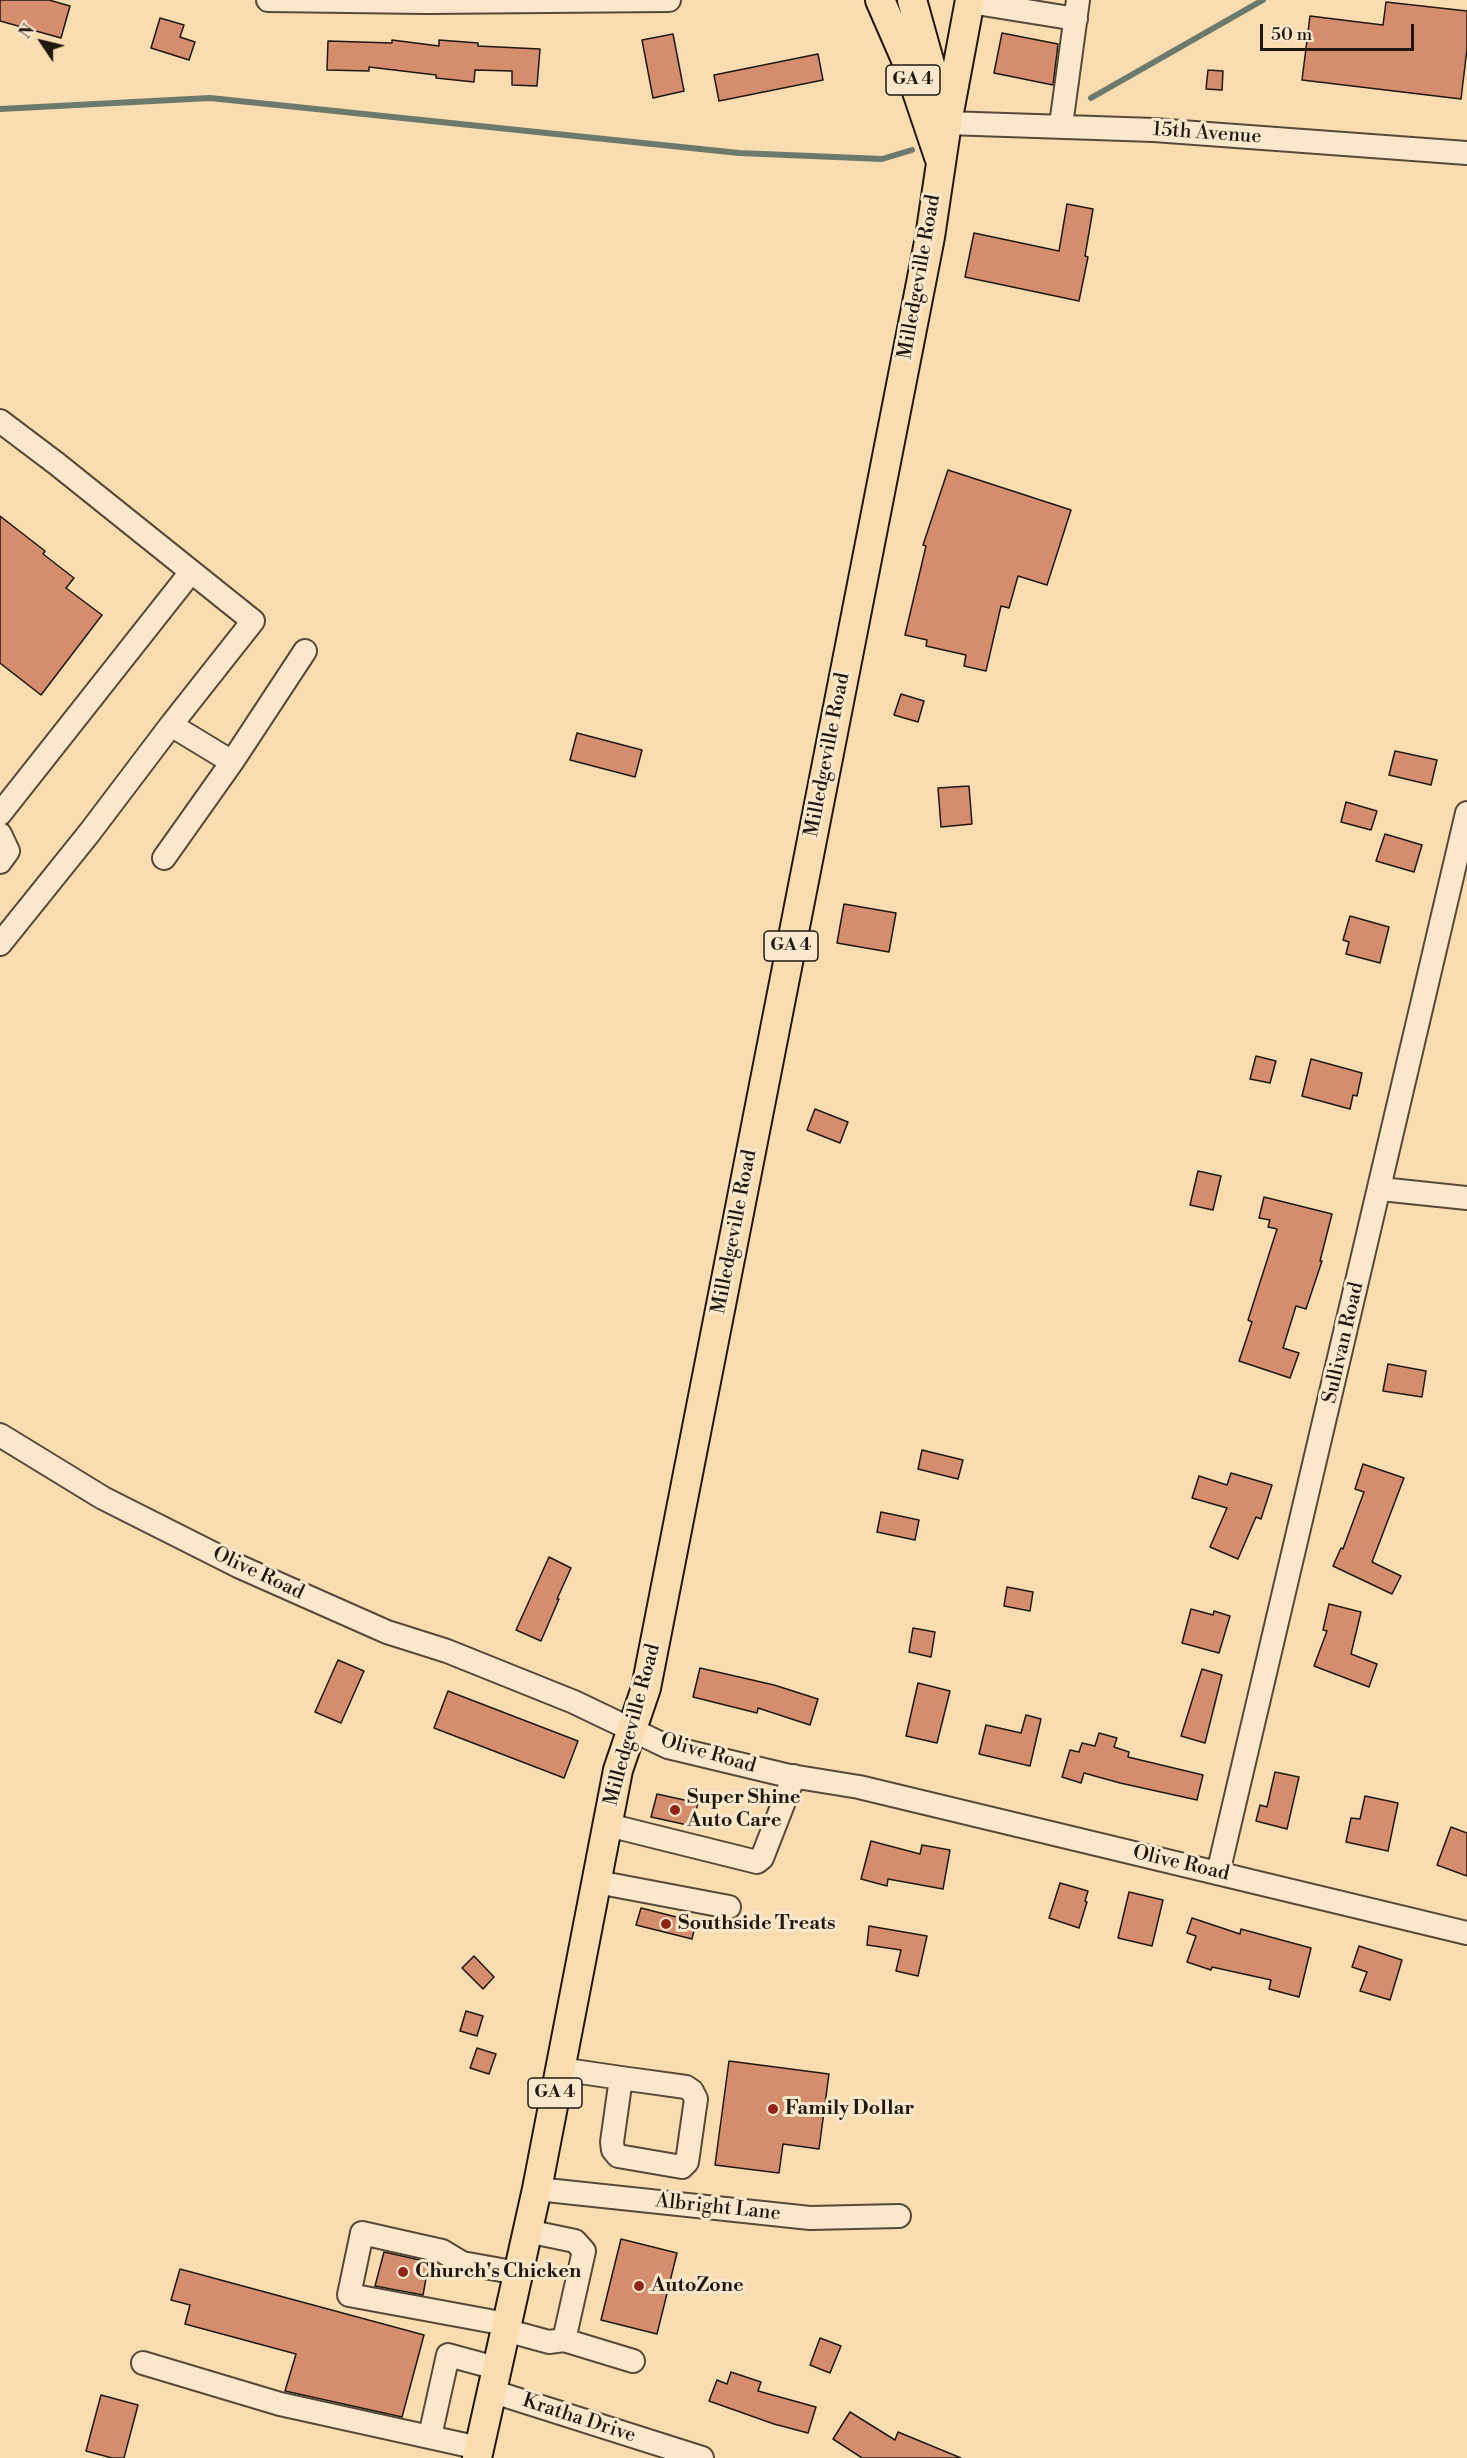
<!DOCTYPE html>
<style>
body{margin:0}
#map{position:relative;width:1467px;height:2458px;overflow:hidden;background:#f9dcb0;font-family:"Libre Bodoni",serif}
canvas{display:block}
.north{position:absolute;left:12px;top:12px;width:60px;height:60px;-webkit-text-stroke:4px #fbe8cc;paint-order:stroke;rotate:305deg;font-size:16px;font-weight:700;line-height:24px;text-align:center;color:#1f180f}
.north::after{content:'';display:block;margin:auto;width:21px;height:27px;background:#1f180f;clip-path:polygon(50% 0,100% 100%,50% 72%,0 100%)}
.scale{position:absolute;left:1260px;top:24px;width:154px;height:27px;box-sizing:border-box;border:3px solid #1f180f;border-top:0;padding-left:8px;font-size:18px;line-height:21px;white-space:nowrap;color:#1f180f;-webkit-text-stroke:4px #fbe8cc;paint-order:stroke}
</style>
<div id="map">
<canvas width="1467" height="2458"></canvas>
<div class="north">N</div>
<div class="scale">50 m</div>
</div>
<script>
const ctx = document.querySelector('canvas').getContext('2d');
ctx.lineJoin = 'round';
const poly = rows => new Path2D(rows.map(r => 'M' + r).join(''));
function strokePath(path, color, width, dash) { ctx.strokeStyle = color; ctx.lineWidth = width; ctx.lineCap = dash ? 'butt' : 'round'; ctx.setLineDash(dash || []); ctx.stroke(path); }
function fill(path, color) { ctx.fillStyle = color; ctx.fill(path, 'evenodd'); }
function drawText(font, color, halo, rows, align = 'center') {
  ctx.font = font + ' "Libre Bodoni",serif'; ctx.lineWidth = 6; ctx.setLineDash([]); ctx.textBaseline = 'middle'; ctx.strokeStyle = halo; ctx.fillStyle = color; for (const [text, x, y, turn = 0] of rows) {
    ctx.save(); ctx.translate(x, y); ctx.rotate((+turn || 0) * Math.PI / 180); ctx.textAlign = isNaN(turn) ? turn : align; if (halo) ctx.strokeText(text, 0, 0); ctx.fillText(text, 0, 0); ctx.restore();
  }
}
const stream = poly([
 [1091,98,1263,0],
 [0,109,210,98,739,153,882,159,912,150]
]);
const building = poly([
 [0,0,49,0,70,6,61,38,0,21,0,0],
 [1386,2,1467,11,1467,49,1461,99,1302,80,1310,16,1383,25,1386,2],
 [160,18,184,25,180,37,195,42,189,60,151,48,160,18],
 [1002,33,1058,44,1053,85,994,73,1002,33],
 [673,34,684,91,653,98,642,40,673,34],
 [392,40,439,46,439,40,478,43,478,46,540,49,537,86,512,85,512,71,475,70,474,82,436,78,436,75,369,67,369,71,327,70,328,41,392,43,392,40],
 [818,54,823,80,719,101,714,75,818,54],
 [1208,70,1223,71,1222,90,1206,89,1208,70],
 [1067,204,1093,209,1085,256,1088,257,1079,301,965,277,974,233,1059,251,1067,204],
 [948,470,1071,510,1047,585,1018,576,1009,608,1001,606,986,671,964,666,966,655,926,646,927,640,905,635,926,546,923,545,948,470],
 [0,516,45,551,43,554,74,578,66,588,102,615,41,695,0,663,0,516],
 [901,694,924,701,918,722,894,715,901,694],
 [577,733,642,750,635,777,570,760,577,733],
 [1395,751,1437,760,1431,785,1389,775,1395,751],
 [969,786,972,824,941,827,938,788,969,786],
 [1346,802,1377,811,1371,830,1341,822,1346,802],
 [1385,834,1422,845,1414,872,1376,861,1385,834],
 [844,904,896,913,889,952,837,943,844,904],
 [1350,916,1389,927,1380,963,1346,954,1349,942,1343,940,1350,916],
 [1256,1056,1276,1061,1270,1083,1250,1079,1256,1056],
 [1311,1059,1362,1073,1357,1096,1353,1095,1350,1109,1302,1096,1311,1059],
 [815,1109,848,1122,840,1143,807,1130,815,1109],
 [1198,1171,1221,1176,1213,1210,1190,1205,1198,1171],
 [1264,1197,1332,1214,1320,1261,1322,1261,1306,1309,1296,1306,1283,1348,1299,1353,1290,1378,1239,1361,1252,1322,1248,1320,1277,1229,1268,1227,1270,1220,1259,1218,1264,1197],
 [1388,1364,1426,1371,1422,1397,1383,1391,1388,1364],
 [922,1450,963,1460,958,1479,918,1469,922,1450],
 [1363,1464,1404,1478,1372,1562,1401,1576,1392,1594,1333,1566,1341,1548,1343,1549,1364,1492,1355,1489,1363,1464],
 [1231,1473,1272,1485,1261,1519,1256,1517,1238,1559,1210,1547,1227,1508,1192,1498,1199,1476,1227,1485,1231,1473],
 [881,1512,919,1520,915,1540,877,1532,881,1512],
 [549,1557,571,1568,557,1599,559,1599,541,1641,516,1630,549,1557],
 [1007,1587,1033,1592,1030,1611,1004,1606,1007,1587],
 [1329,1604,1361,1612,1351,1654,1377,1664,1369,1687,1314,1666,1327,1631,1323,1630,1329,1604],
 [1191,1609,1213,1615,1214,1611,1230,1616,1219,1653,1182,1643,1191,1609],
 [913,1628,935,1632,931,1657,909,1652,913,1628],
 [338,1660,364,1671,341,1723,315,1712,338,1660],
 [700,1668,774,1685,818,1699,810,1725,758,1708,757,1713,693,1697,700,1668],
 [1202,1669,1222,1675,1205,1743,1181,1736,1202,1669],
 [918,1683,950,1691,937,1743,906,1736,918,1683],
 [448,1691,578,1741,564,1778,434,1728,448,1691],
 [1026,1715,1041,1719,1030,1766,979,1754,986,1725,1021,1733,1026,1715],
 [1099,1733,1117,1738,1114,1747,1129,1752,1128,1757,1203,1775,1197,1800,1120,1783,1084,1773,1081,1783,1062,1777,1070,1750,1079,1752,1082,1743,1095,1746,1099,1733],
 [1275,1772,1299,1777,1287,1829,1256,1821,1260,1805,1267,1807,1275,1772],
 [657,1794,698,1803,692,1826,651,1817,657,1794],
 [1365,1796,1398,1803,1388,1851,1346,1842,1351,1818,1360,1819,1365,1796],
 [1451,1827,1467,1833,1467,1876,1437,1865,1451,1827],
 [871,1841,920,1854,922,1845,950,1850,943,1889,888,1879,887,1886,861,1879,871,1841],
 [1060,1883,1088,1891,1085,1901,1087,1902,1079,1928,1049,1918,1060,1883],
 [1129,1892,1163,1900,1152,1946,1118,1938,1129,1892],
 [641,1908,696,1922,692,1939,636,1925,641,1908],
 [1192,1918,1240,1934,1241,1929,1311,1948,1299,1997,1269,1989,1271,1980,1212,1967,1211,1970,1187,1962,1196,1936,1187,1933,1192,1918],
 [869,1926,927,1936,918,1976,896,1971,901,1950,867,1945,869,1926],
 [1359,1946,1402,1960,1390,2000,1360,1991,1367,1972,1352,1967,1359,1946],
 [474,1956,494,1977,483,1989,462,1968,474,1956],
 [466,2011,483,2016,477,2036,460,2031,466,2011],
 [477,2048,496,2054,489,2074,470,2068,477,2048],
 [729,2061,829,2074,819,2149,783,2144,779,2173,715,2165,729,2061],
 [621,2239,677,2253,657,2334,601,2320,621,2239],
 [384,2252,429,2262,423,2295,375,2286,384,2252],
 [180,2269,424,2335,402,2417,285,2391,296,2354,185,2324,190,2305,171,2300,180,2269],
 [820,2338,841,2346,830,2373,810,2365,820,2338],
 [731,2372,761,2382,758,2391,816,2407,808,2433,774,2424,709,2401,717,2380,727,2384,731,2372],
 [101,2395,138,2405,124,2458,112,2458,86,2451,101,2395],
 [850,2412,895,2440,898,2432,961,2458,862,2458,833,2439,850,2412]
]);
const minor = poly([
 [268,0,427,2,669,0],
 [970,2,1076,19],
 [947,123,1154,130,1467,153],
 [1061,125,1078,0],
 [0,421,57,464,253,621,171,725,232,762,305,651],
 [0,814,191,572],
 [0,834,8,851,0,862],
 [164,858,232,762],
 [0,944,90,832,171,725],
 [1381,1189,1467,1198],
 [0,1435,103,1498,238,1566,387,1632,447,1651,574,1702,668,1747,785,1775,859,1787,1467,1933],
 [608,1825,757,1862,762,1858,794,1776],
 [1218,1873,1467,813],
 [597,1882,729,1907],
 [560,2069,621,2078,686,2087,692,2091,696,2099,687,2162,682,2167,618,2156,613,2150,612,2142,621,2078],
 [537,2189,810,2218,899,2216],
 [506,2324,349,2295,362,2233,442,2251,462,2263,518,2273],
 [505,2330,549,2342,564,2340,584,2251,575,2241,527,2231],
 [564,2340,633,2361],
 [143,2363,280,2404,479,2448],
 [491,2391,702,2458],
 [430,2436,448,2355,496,2368]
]);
const major = poly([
 [880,0,907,62,939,157],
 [912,0,945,118],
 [477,2458,537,2189,618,1770,646,1688,930,237,947,123,970,0]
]);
const markers = [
 [675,1810,6,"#8f2418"],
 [666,1924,6,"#8f2418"],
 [773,2109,6,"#8f2418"],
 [403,2272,6,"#8f2418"],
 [639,2286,6,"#8f2418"]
];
const shields = [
 [913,80,54],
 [791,946,54],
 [555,2093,54]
];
const shieldNames = [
 ["GA 4",913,80],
 ["GA 4",791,946],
 ["GA 4",555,2093]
];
const streetNames = [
 ["15th Avenue",1207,134,4],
 ["Milledgeville Road",920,277,-80],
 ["Milledgeville Road",828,755,-79],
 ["Milledgeville Road",735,1232,-79],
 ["Sullivan Road",1344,1343,-77],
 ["Olive Road",258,1574,25],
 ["Milledgeville Road",633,1725,-75],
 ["Olive Road",708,1754,16],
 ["Olive Road",1181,1864,13],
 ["Albright Lane",718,2208,6],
 ["Kratha Drive",579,2419,18]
];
const poiNames = [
 ["Super Shine",687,1798],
 ["Auto Care",687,1821],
 ["Southside Treats",678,1924],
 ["Family Dollar",785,2109],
 ["Church's Chicken",415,2272],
 ["AutoZone",651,2286]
];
strokePath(stream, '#6b7a6d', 6);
fill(building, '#d48e6d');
strokePath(building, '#1f180f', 1.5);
strokePath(minor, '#564937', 26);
strokePath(major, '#1f180f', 32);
strokePath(minor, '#fbe8cc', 22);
strokePath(major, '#f9dcb0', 28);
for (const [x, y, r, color] of markers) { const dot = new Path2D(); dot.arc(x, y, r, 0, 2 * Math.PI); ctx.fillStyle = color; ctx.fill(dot); strokePath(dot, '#fbe8cc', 2); }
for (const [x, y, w] of shields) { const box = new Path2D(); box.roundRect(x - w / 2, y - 15, w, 30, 4.5); ctx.fillStyle = '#fbe8cc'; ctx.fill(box); strokePath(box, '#1f180f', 1.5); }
drawText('bold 18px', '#1f180f', null, shieldNames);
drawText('20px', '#1f180f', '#fbe8cc', streetNames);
drawText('bold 20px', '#1f180f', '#fbe8cc', poiNames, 'left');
</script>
